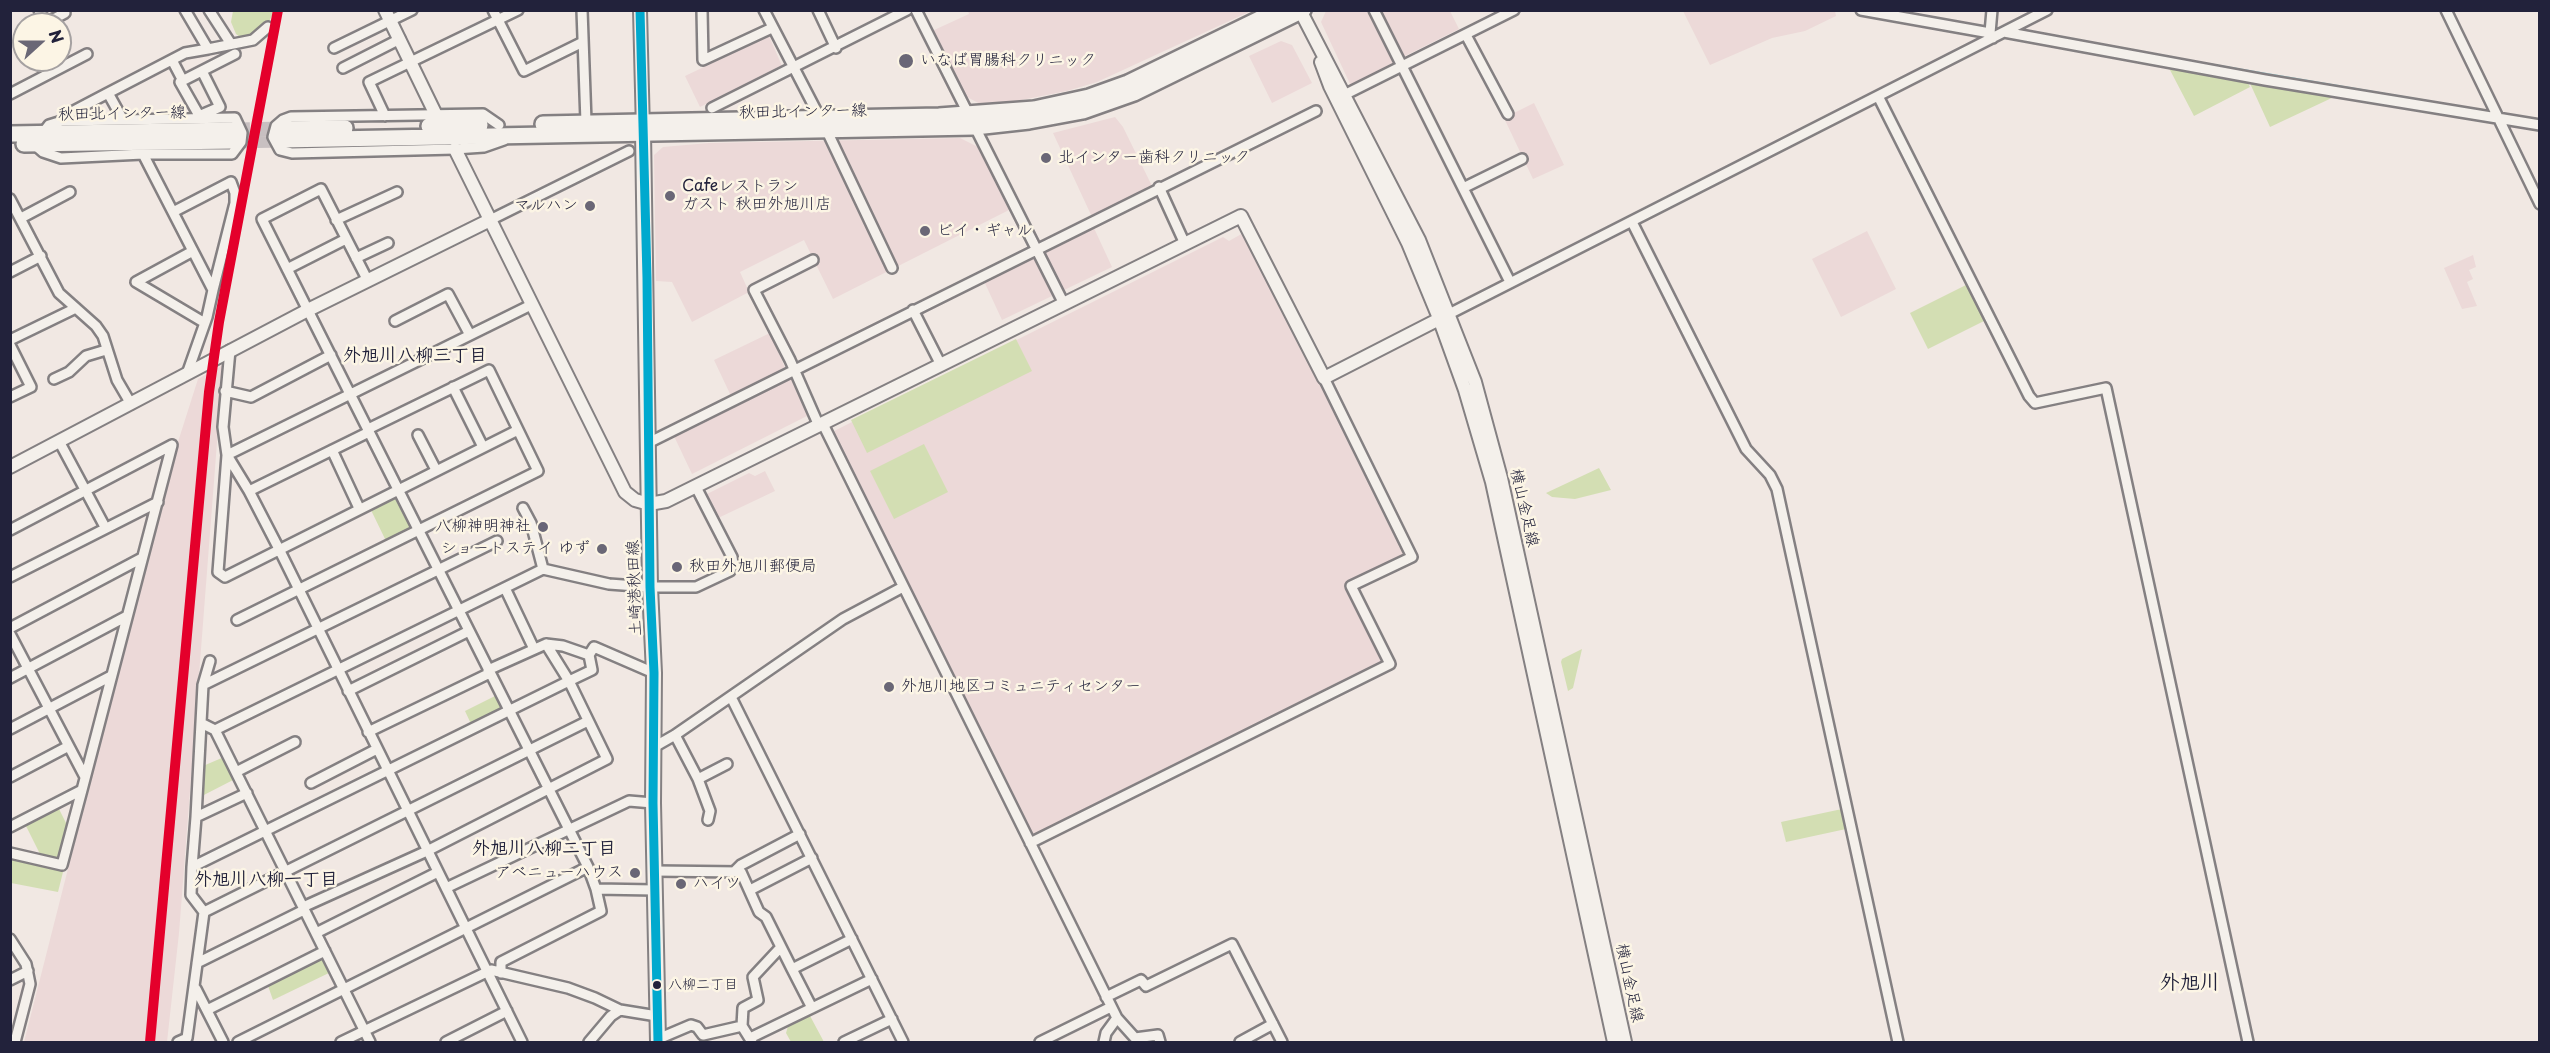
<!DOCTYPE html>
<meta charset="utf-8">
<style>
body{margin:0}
#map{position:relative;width:2550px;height:1053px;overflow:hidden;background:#f1e8e3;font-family:"Playpen Sans",sans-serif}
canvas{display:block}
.frame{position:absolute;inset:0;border:12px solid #22223b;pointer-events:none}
.north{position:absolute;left:12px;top:12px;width:60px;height:60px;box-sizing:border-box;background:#fcf5e5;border:2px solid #a5a1a1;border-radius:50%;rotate:69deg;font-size:16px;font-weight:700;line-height:24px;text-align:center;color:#22223b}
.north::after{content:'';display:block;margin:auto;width:21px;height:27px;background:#6a6776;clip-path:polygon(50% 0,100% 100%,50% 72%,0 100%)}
</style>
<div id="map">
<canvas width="2550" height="1053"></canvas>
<div class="frame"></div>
<div class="north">N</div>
</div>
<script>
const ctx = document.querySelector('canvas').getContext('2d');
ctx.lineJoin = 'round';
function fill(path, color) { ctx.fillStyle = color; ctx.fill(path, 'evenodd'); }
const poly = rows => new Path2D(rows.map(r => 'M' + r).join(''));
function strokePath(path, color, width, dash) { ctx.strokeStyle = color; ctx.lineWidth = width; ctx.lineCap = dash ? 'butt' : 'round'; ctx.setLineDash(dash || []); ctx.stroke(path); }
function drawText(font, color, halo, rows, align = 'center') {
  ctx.font = font + ' "Playpen Sans","Klee One",sans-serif'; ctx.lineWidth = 5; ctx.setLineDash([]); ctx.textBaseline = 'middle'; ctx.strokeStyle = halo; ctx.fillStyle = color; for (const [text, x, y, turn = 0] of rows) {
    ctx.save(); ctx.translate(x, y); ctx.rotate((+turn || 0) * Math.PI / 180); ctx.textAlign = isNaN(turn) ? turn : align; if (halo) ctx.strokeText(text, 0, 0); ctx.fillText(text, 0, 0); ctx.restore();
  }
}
const built = poly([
 [968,11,1251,11,1097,82,1067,91,986,107,967,97,932,31,969,14],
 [1326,11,1371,11,1398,64,1352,88,1321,22],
 [1381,11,1450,11,1459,29,1403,57],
 [1835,11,1836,16,1805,31,1772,38,1710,65,1683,11],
 [769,36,782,66,700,107,685,76],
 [1281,41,1292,45,1312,83,1272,103,1249,56],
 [1534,103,1564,165,1533,179,1504,118],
 [1115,117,1123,127,1152,186,1092,217,1053,133],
 [960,138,978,147,1009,210,833,299,804,240,740,272,749,292,692,322,672,282,656,281,654,155,663,147,709,143],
 [1093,226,1112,267,1062,291,1042,250],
 [1867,231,1896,289,1841,317,1812,259],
 [1245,232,1408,560,1357,587,1391,657,1034,837,832,432,1223,237,1229,241],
 [1033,255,1052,296,1002,320,983,279],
 [2473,255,2476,267,2469,270,2473,279,2467,282,2477,306,2462,309,2444,268],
 [770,333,785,368,731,396,714,360],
 [223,365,179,933,167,1042,24,1042,170,467,198,379],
 [790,375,809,415,692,474,673,434],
 [765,471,775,491,716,519,705,495,749,473,755,476]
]);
const green = poly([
 [233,11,274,11,269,22,253,37,244,40,236,34,231,22],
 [2173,67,2246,79,2250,87,2194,116,2170,70],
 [2248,79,2336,96,2270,127],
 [1968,284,1986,320,1928,349,1910,313],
 [1016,339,1032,371,867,453,851,420],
 [924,444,948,492,894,519,870,471],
 [1599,468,1611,490,1575,499,1552,497,1546,493],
 [396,496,412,527,386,541,370,508],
 [1582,649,1573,688,1568,691,1561,662,1562,659],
 [497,695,504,711,472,726,465,711],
 [224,757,235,779,200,797,203,766],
 [58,807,68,827,59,862,42,858,25,824],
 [1842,809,1846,829,1786,842,1781,822],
 [10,856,64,868,58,892,11,883],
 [322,956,331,972,273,1000,267,983],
 [809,1014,824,1042,791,1042,786,1033,789,1023]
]);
const stream = poly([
 [2149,54,2492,112],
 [2501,114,2519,117]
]);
const primaryTunnel = poly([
 [235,130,280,129],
 [234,141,279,140]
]);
const minor = poly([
 [39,10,46,23,65,13],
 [185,10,208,49,253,40,268,27],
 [209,10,231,44],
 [493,10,524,71,583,42],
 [582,10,586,122],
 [702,10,703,60,772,28],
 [764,10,820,118],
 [818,10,836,48],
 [916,10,1064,304],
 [1374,10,1510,282],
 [1861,10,1990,33,1993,38],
 [2446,10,2540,204],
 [2004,32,2265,80,2540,125],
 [1990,33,1992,10],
 [1466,35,1508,114],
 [334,48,412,10],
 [172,60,183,81],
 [343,68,400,39],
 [10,94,87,54],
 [1346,94,1514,10],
 [1878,96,2029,396,2035,403,2106,388,2248,1042],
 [712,108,907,10],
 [199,116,220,107,202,71],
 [385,116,369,82,518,10],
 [201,119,180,82,235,54],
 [123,120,108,93,185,53,208,49],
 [62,121,68,114,108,93],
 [499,125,483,114,291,117,283,120,276,126,273,137,280,150,292,153,455,149,484,147,504,140],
 [826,129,892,268],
 [35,145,43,152,61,158,143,154,232,154,241,142,242,133,235,118,62,121,49,125,43,133],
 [143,154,213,290,207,317,187,374],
 [1159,187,1185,244],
 [1463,188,1522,159],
 [10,199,59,293,96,326,103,336,117,380,131,404],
 [173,212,231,182,235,193,235,203,213,290],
 [21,218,70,192],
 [336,220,397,192],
 [490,220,629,151],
 [1632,222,1746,449,1770,475,1777,489,1898,1042],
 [193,251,136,282,205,323],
 [356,258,388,243],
 [813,260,754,290,790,360,819,426],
 [287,269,346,239],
 [10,272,41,256],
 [913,310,941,365],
 [1449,314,2047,10],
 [395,321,448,294,470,335],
 [10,340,76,308],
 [10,345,31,387,10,397],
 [230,350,223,427,227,455,218,572,225,577,518,430],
 [54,379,69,372,86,356,106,350],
 [453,387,483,447],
 [225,391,251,397,331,355],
 [823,424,1117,1018,1106,1033,1104,1042],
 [418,435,436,470],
 [59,441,105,527],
 [648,443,1316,111],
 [332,450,359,508],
 [227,455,249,491,279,549,522,1042],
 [227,455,531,305],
 [249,491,369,432],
 [523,508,531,523,543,569],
 [10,530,172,445],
 [10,577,158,502],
 [505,588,534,649],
 [237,620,538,471,489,370,368,429],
 [10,628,142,558],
 [10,634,85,777],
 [546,644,563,646,589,655],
 [488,670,546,644,569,681,592,670,589,655,594,647,654,673],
 [10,678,127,616],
 [203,685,497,541],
 [348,691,469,631],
 [731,697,903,1042],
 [201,723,215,730,370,1042],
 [10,729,111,676],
 [215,730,543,569,609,584,650,587,696,587,730,571,733,564,732,557,696,487],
 [368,732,490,673],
 [675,735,698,779,710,811,708,820],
 [654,747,675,735,843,619,903,587],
 [236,772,295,742],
 [10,777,67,747],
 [698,779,727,764],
 [311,783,377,749],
 [196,817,203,685,210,661],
 [10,827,82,790,172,445],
 [1030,843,1390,664,1351,586,1412,557,1324,378],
 [10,853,62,865,82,790],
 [192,867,196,817,247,793],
 [736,870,741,865,800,834],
 [655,871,741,872,759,912,766,917,781,947,753,977,758,1000,743,1008,742,1026,752,1042],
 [446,888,629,801,653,803],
 [596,889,655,890],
 [750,890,812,858],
 [204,912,191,895,192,867,569,681,607,759,427,851,303,907],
 [316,933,438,872],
 [10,939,26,964,30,984,15,1042],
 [781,947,792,969,852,939],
 [197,963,304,910],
 [792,969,812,1008],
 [501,973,501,962,601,911,596,889,588,867],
 [10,980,28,971],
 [196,989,223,1042],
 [1106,997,1141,980,1146,986,1232,944,1282,1042],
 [207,1010,325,951],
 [1117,1018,1135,1038,1158,1035,1160,1042],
 [750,1038,872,979],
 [658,1039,691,1025,697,1027,703,1035,742,1026],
 [178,1042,187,1038,204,912,588,721],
 [238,1042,588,867,262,219,321,189,368,281],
 [341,1042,491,970,568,988,595,998,620,1010,657,1016],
 [446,1042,507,1011],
 [589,1042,611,1016,620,1010],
 [844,1042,892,1019],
 [1040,1042,1111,1007],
 [1240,1042,1273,1024]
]);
const tertiary = poly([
 [385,10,436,115],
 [640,10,643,131],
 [1301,12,1419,240,1475,382,1501,478,1625,1042],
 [1321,62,1330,86,1408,243,1439,318,1465,390,1492,482,1614,1042],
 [455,149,625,492,635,500,649,504,666,501,1241,216,1324,378,1449,314],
 [10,467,308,310,490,220]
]);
const secondary = poly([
 [643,132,650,587,654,673,653,803,658,1042]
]);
const primary = poly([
 [543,124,939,116,1034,109,1089,97,1128,83,1278,10],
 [429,126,480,125],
 [280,129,345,128],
 [10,134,235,130],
 [279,140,975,127,1029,121,1083,111,1134,93,1303,10],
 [24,144,234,141]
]);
const bus1 = poly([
 [640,10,647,278,650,587,654,673,653,803,658,1042]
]);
const rail1 = poly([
 [150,1042,209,392,219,322,278,10]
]);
const markers = [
 [906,61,8,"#6a6776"],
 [1046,158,6,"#6a6776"],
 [670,196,6,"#6a6776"],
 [590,206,6,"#6a6776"],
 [925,231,6,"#6a6776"],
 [543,527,6,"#6a6776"],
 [602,549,6,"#6a6776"],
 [677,567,6,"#6a6776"],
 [889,687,6,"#6a6776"],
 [635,873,6,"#6a6776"],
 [681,884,6,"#6a6776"],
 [657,985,5,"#22223b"]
];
const busNames = [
 ["八柳二丁目",668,985]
];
const poiNames = [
 ["いなば胃腸科クリニック",920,61],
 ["北インター歯科クリニック",1058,158],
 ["Cafeレストラン",682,187],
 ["ガスト 秋田外旭川店",682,205],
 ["マルハン",578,206,"right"],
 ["ビイ・ギャル",937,231],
 ["八柳神明神社",531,527,"right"],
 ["ショートステイ ゆず",590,549,"right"],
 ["秋田外旭川郵便局",689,567],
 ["外旭川地区コミュニティセンター",901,687],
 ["アベニューハウス",623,873,"right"],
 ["ハイツ",693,884]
];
const streetNames = [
 ["秋田北インター線",803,112,-1],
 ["秋田北インター線",122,114,-1],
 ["横山金足線",1524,508,77],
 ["土崎港秋田線",635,588,-92],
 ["横山金足線",1629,983,78]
];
const neighbourhoodNames = [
 ["外旭川八柳三丁目",415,356],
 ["外旭川八柳二丁目",544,849],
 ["外旭川八柳一丁目",266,880]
];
const quarterNames = [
 ["外旭川",2190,983]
];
fill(built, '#ecd9d8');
fill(green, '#d3deb3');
strokePath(stream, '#9fd5db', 2);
strokePath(primaryTunnel, '#c8c0c1', 15, [15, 8]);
strokePath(minor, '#848082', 14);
strokePath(tertiary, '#848082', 16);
strokePath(secondary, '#848082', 18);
strokePath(primary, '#848082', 20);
strokePath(minor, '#f4f0eb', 9);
strokePath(tertiary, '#f4f0eb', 12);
strokePath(secondary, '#f4f0eb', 14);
strokePath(primary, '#f4f0eb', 15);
strokePath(bus1, '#00a9ce', 9);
strokePath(rail1, '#e4002b', 10);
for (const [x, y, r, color] of markers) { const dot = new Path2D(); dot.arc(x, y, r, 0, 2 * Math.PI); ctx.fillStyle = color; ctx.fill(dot); strokePath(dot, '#fcf5e5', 2); }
drawText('14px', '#22223b', '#fcf5e5', busNames, 'left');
drawText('16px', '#22223b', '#fcf5e5', poiNames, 'left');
drawText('16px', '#22223b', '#fcf5e5', streetNames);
drawText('bold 18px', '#22223b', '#fcf5e5', neighbourhoodNames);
drawText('bold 20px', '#22223b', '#fcf5e5', quarterNames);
</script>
